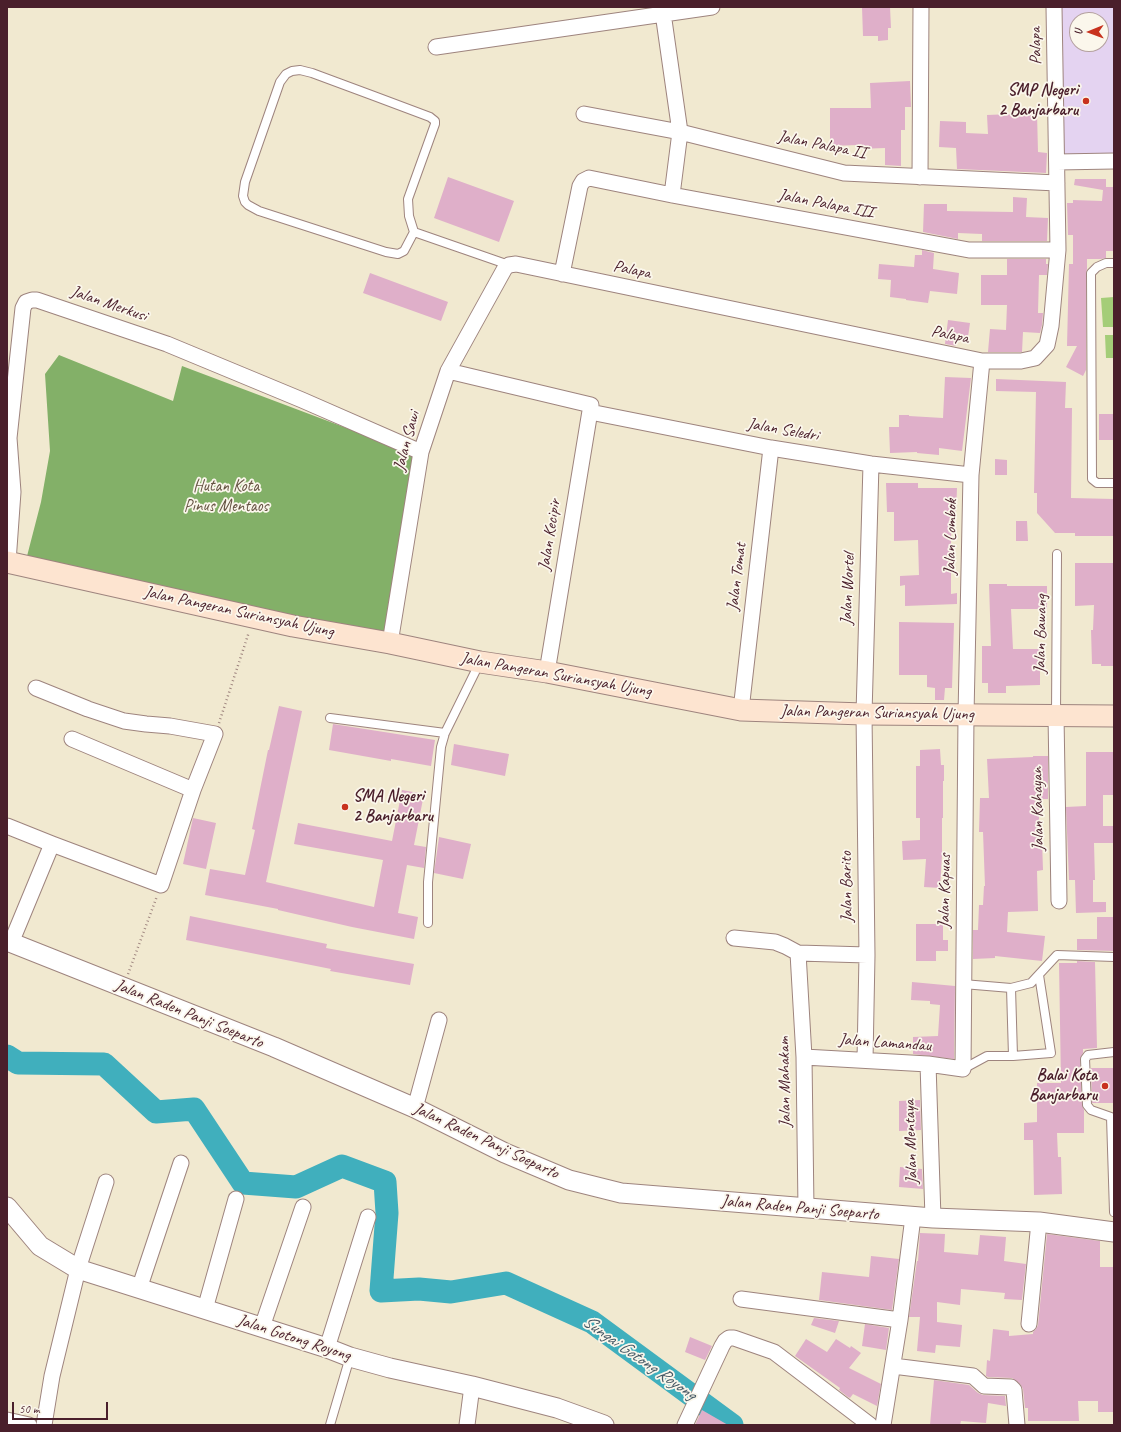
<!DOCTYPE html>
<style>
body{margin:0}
#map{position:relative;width:1121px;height:1432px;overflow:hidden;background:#f1e9d0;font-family:Caveat,sans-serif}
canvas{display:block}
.frame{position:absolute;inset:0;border:8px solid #4a1f2b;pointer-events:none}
.north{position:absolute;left:1069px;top:12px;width:40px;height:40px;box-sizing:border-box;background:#fbf7ec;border:1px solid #b4a19f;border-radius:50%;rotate:269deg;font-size:11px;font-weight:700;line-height:16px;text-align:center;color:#4a1f2b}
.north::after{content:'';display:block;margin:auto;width:14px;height:18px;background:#c8321e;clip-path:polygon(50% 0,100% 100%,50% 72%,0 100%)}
.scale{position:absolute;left:12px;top:1402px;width:96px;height:18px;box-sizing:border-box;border:2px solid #4a1f2b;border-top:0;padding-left:5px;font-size:12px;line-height:14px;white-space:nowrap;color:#4a1f2b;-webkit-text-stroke:3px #fbf7ec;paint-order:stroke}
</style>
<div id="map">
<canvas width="1121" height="1432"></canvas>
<div class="frame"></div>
<div class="north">U</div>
<div class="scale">50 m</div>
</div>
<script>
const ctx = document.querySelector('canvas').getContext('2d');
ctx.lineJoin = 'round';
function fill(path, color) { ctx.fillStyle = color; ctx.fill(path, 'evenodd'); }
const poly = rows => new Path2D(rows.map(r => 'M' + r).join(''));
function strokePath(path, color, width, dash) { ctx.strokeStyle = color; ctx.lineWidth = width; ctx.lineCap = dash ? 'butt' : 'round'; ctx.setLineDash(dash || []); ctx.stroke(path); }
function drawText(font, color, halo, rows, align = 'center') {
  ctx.font = font + ' Caveat,sans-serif'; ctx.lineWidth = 3.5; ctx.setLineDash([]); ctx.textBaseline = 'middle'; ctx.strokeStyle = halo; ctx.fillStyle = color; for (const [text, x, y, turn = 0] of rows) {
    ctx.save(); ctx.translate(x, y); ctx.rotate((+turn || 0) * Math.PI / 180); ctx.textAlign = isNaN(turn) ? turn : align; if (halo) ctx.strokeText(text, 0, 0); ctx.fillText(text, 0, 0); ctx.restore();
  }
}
const built = poly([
 [1060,7,1114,7,1114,158,1059,159],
 [1077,20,1101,20,1101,44,1077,44]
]);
const green = poly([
 [1114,297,1114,327,1103,327,1101,298],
 [1105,335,1114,335,1114,358,1106,358]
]);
const forest = poly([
 [59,355,173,401,182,366,418,455,388,637,26,560,41,502,50,451,45,374]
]);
const river = poly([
 [7,1056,18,1063,104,1064,156,1112,194,1109,243,1183,296,1187,342,1166,385,1182,387,1213,381,1291,419,1289,451,1292,506,1283,592,1322,732,1425]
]);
const building = poly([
 [862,7,890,7,891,28,888,28,888,40,878,41,878,36,863,36],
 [910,81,911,107,905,107,905,130,901,130,901,166,885,165,885,148,858,149,858,145,830,146,830,108,871,108,870,83],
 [1037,113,1038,152,1047,153,1046,173,957,169,956,148,939,147,940,121,966,122,966,133,988,134,987,115],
 [448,177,514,201,499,242,434,218],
 [1075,179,1106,179,1106,187,1114,187,1114,251,1106,251,1106,258,1101,259,1087,259,1087,269,1086,273,1086,370,1083,376,1066,367,1077,346,1067,346,1069,264,1073,264,1073,235,1068,235,1067,203,1073,203,1073,200,1102,201,1103,190,1074,185],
 [1013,197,1027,198,1026,217,1048,218,1047,241,982,241,982,234,958,233,958,239,923,232,924,204,947,204,947,211,1013,212],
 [922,250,934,253,933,269,959,273,957,294,930,291,928,303,906,300,906,299,890,297,891,280,878,279,879,264,914,267,915,255,922,255],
 [1007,259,1046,259,1046,264,1048,264,1047,275,1039,275,1038,313,1043,313,1042,325,1040,333,1023,332,1022,352,988,352,990,329,1006,330,1007,305,981,305,981,275,1007,275],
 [370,273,448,302,441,321,363,293],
 [948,320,970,323,968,337,957,336,956,346,945,344],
 [945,377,971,378,962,451,939,448,939,455,917,453,917,452,890,453,889,427,899,427,899,415,909,415,909,416,943,418],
 [996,379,1066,382,1065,408,1072,408,1071,498,1114,499,1114,536,1075,536,1075,533,1055,533,1037,513,1037,493,1034,493,1036,392,996,391],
 [1099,414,1114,414,1114,440,1099,440],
 [995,459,1007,460,1007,475,995,475],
 [886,483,918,483,918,488,957,488,956,512,952,512,951,542,951,594,957,593,957,604,905,606,905,585,900,586,900,576,919,575,918,540,894,541,894,512,887,512],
 [1016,521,1027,521,1028,541,1016,541],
 [1075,563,1114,563,1114,666,1101,666,1101,664,1092,664,1091,630,1093,630,1094,605,1075,606],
 [989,584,1007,584,1007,586,1047,586,1047,609,1011,609,1013,649,1042,649,1042,666,1040,666,1040,685,1006,686,1006,693,988,693,988,683,982,683,982,646,991,646],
 [899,622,954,623,952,688,945,688,944,700,935,700,935,688,927,687,927,675,899,675],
 [279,706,302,711,266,882,374,907,383,860,294,844,298,823,392,841,402,790,424,794,414,845,426,847,424,868,407,865,398,913,418,917,414,939,352,927,278,910,278,909,205,895,210,869,245,875,255,830,252,829,268,750,269,750],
 [333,724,435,740,431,766,391,759,391,761,329,750],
 [454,744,509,754,505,776,451,765],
 [940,749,941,765,944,765,944,781,943,781,943,818,942,818,942,855,940,888,924,887,926,859,903,860,902,841,920,840,920,818,916,818,916,766,920,766,920,750],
 [1086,752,1114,752,1114,795,1103,795,1103,826,1114,826,1114,843,1094,843,1095,880,1093,880,1093,902,1106,902,1106,912,1076,913,1075,880,1069,880,1066,807,1086,806],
 [1033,756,1048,756,1048,799,1039,799,1039,841,1042,841,1043,870,1037,871,1038,911,1008,912,1007,932,1045,936,1042,961,995,956,995,958,973,959,973,930,978,930,979,905,983,905,984,886,985,886,983,832,979,832,980,798,989,798,987,759,1033,757],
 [193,818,216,823,206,869,183,864],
 [439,837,471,844,463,879,434,873],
 [190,916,327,944,326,948,414,964,410,985,330,971,331,969,186,940],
 [1097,917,1114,917,1114,951,1077,950,1077,939,1097,939],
 [916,924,943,924,943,940,948,940,948,951,936,951,936,961,916,961],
 [1077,961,1095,962,1097,1048,1083,1049,1083,1053,1080,1059,1082,1105,1084,1110,1084,1133,1057,1133,1058,1157,1061,1157,1062,1194,1034,1195,1033,1140,1024,1140,1024,1123,1037,1122,1037,1083,1061,1083,1059,963,1077,963],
 [912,982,955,986,954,1059,913,1054,913,1037,938,1036,940,1005,930,1004,930,1001,911,1000],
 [1091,1068,1114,1068,1114,1103,1092,1103],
 [920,1100,921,1130,899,1131,899,1101],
 [900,1167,922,1169,923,1189,899,1187],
 [920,1233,945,1234,944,1252,978,1255,980,1235,1006,1237,1004,1261,1026,1264,1022,1300,1004,1299,1005,1293,961,1289,960,1305,937,1302,937,1322,962,1325,960,1347,936,1345,935,1353,917,1351,920,1317,909,1317,917,1261,918,1261],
 [1047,1234,1100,1241,1100,1267,1114,1267,1114,1412,1098,1412,1098,1401,1078,1401,1079,1421,1028,1421,1028,1408,1025,1408,1023,1389,1020,1384,1012,1378,988,1377,986,1376,987,1360,990,1361,993,1329,1009,1331,1009,1336,1033,1334,1033,1332,1036,1329,1038,1325],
 [871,1256,899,1259,892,1310,819,1300,822,1272,869,1277],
 [814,1318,839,1321,835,1333,811,1325],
 [865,1324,889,1328,886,1350,862,1346],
 [690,1337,712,1346,705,1360,685,1352],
 [806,1339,827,1352,836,1339,850,1348,851,1346,861,1353,849,1368,881,1384,877,1406,853,1394,850,1398,848,1397,839,1390,840,1388,795,1356],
 [934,1380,969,1385,978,1393,983,1395,1005,1396,1006,1406,988,1403,986,1423,961,1421,960,1425,930,1425],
 [702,1410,728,1425,695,1425]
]);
const path = poly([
 [219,723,249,632],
 [128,974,157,896]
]);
const service = poly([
 [300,70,312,73,374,96,430,117,435,121,435,124,408,199,409,216,414,232,404,251,398,254,386,252,259,211,248,205,245,202,243,196,245,182,280,82,286,74,292,71,300,70],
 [414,232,509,265],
 [1114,263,1106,263,1097,267,1091,273,1092,479,1097,483,1114,483],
 [1056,714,1057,554],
 [330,718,445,733],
 [428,923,428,882,441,747,445,733,480,662],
 [963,984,1011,988,1031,983,1057,955,1114,957],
 [1011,988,1013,1056],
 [1114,1052,1088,1055,1085,1059,1087,1105,1091,1110,1111,1117,1114,1212],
 [963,1069,987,1056,1013,1056,1051,1053,1039,975],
 [330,1425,350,1357]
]);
const minor = poly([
 [663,13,680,132,672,195],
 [436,47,712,7],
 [584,114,680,132,844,173,1057,183],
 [1057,162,1114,161],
 [920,177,921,7],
 [562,274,580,186,583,181,589,178,672,195,969,250,1058,250],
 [448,371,591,405,547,672],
 [590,412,771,448,871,464,971,475],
 [8,562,13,492,9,438,23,308,26,302,32,300,37,300,167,344,302,400,421,452],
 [390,643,421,452,448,371,505,268,509,265,516,264,982,361,1021,361,1035,358,1047,345,1051,326,1058,250,1054,7],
 [741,710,771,448],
 [1056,715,1059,901],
 [72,739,193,790],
 [7,826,52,844,161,885,193,790,215,734,170,726,146,724,124,721,88,709,36,688],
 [734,938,775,942,785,946,798,953,867,955],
 [11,943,52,844],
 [798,953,804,1057,806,1209],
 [804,1057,928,1064,963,1069,966,715,971,475,982,361],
 [865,1060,867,955,864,714,871,464],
 [928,1064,933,1218],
 [415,1108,439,1020],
 [139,1289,181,1163],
 [741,1299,900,1320],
 [205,1309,236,1199],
 [1029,1324,1039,1222],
 [262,1327,303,1207],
 [327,1348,368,1217],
 [893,1366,973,1376,984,1386,1011,1387,1014,1390,1017,1425],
 [7,1420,29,1425],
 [44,1425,52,1376,78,1269,106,1182],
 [467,1425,472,1386],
 [685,1425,722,1346,725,1341,729,1338,734,1338,774,1352,870,1425],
 [883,1425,900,1320,913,1217]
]);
const tertiary = poly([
 [7,941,274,1047,415,1108,505,1153,569,1180,621,1193,933,1218,1039,1222,1114,1232],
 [7,1207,40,1246,78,1269,327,1348,350,1357,390,1368,472,1386,557,1408,604,1425]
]);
const secondary = poly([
 [7,562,293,626,390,643,480,662,547,672,741,710,864,714,1114,716]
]);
const markers = [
 [1086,101,4,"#c8321e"],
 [345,807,4,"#c8321e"],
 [1105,1086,4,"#c8321e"]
];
const streetNames = [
 ["Palapa",1036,46,-91],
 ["Jalan Palapa II",822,145,11],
 ["Jalan Palapa III",826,204,11],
 ["Palapa",632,270,12],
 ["Jalan Merkusi",109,304,19],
 ["Palapa",950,335,12],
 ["Jalan Seledri",783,430,10],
 ["Jalan Sawi",407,441,-75],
 ["Jalan Kecipir",550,535,-81],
 ["Jalan Lombok",951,537,-89],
 ["Jalan Tomat",737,577,-83],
 ["Jalan Wortel",848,589,-88],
 ["Jalan Pangeran Suriansyah Ujung",239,612,12],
 ["Jalan Bawang",1041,634,-89],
 ["Jalan Pangeran Suriansyah Ujung",556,675,10],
 ["Jalan Pangeran Suriansyah Ujung",877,713,1],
 ["Jalan Kahayan",1038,809,-91],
 ["Jalan Barito",847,887,-91],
 ["Jalan Kapuas",945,891,-89],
 ["Jalan Raden Panji Soeparto",189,1014,22],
 ["Jalan Lamandau",885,1043,4],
 ["Jalan Mahakam",785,1082,-91],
 ["Jalan Raden Panji Soeparto",486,1141,25],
 ["Jalan Mentaya",911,1142,-92],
 ["Jalan Raden Panji Soeparto",800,1208,5],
 ["Jalan Gotong Royong",294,1338,18]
];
const poiNames = [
 ["SMP Negeri",1078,91],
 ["2 Banjarbaru",1078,111],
 ["SMA Negeri",353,797,"left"],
 ["2 Banjarbaru",353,817,"left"],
 ["Balai Kota",1097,1076],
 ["Banjarbaru",1097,1096]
];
const parkNames = [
 ["Hutan Kota",226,487],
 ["Pinus Mentaos",226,507]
];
const waterNames = [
 ["Sungai Gotong Royong",639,1358,35]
];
fill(built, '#e4d3f1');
fill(green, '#a4cd78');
fill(forest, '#83b068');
strokePath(river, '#40afbd', 23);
fill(building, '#dfafc9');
strokePath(service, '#9e847e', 10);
strokePath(minor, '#9e847e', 17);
strokePath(tertiary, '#9e847e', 21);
strokePath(secondary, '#9e847e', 23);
strokePath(path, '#9e847e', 2.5, [1, 3]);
strokePath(service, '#fff', 8);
strokePath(minor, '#fff', 15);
strokePath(tertiary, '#fff', 19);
strokePath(secondary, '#fde4d0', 21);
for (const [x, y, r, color] of markers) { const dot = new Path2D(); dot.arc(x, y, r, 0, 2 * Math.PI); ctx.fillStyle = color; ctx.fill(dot); strokePath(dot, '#fbf7ec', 1.5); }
drawText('17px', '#4a1f2b', '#fbf7ec', streetNames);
drawText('bold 17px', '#4a1f2b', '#fbf7ec', poiNames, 'right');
drawText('17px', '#655342', '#fbf7ec', parkNames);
drawText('italic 18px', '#465965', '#fbf7ec', waterNames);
</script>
